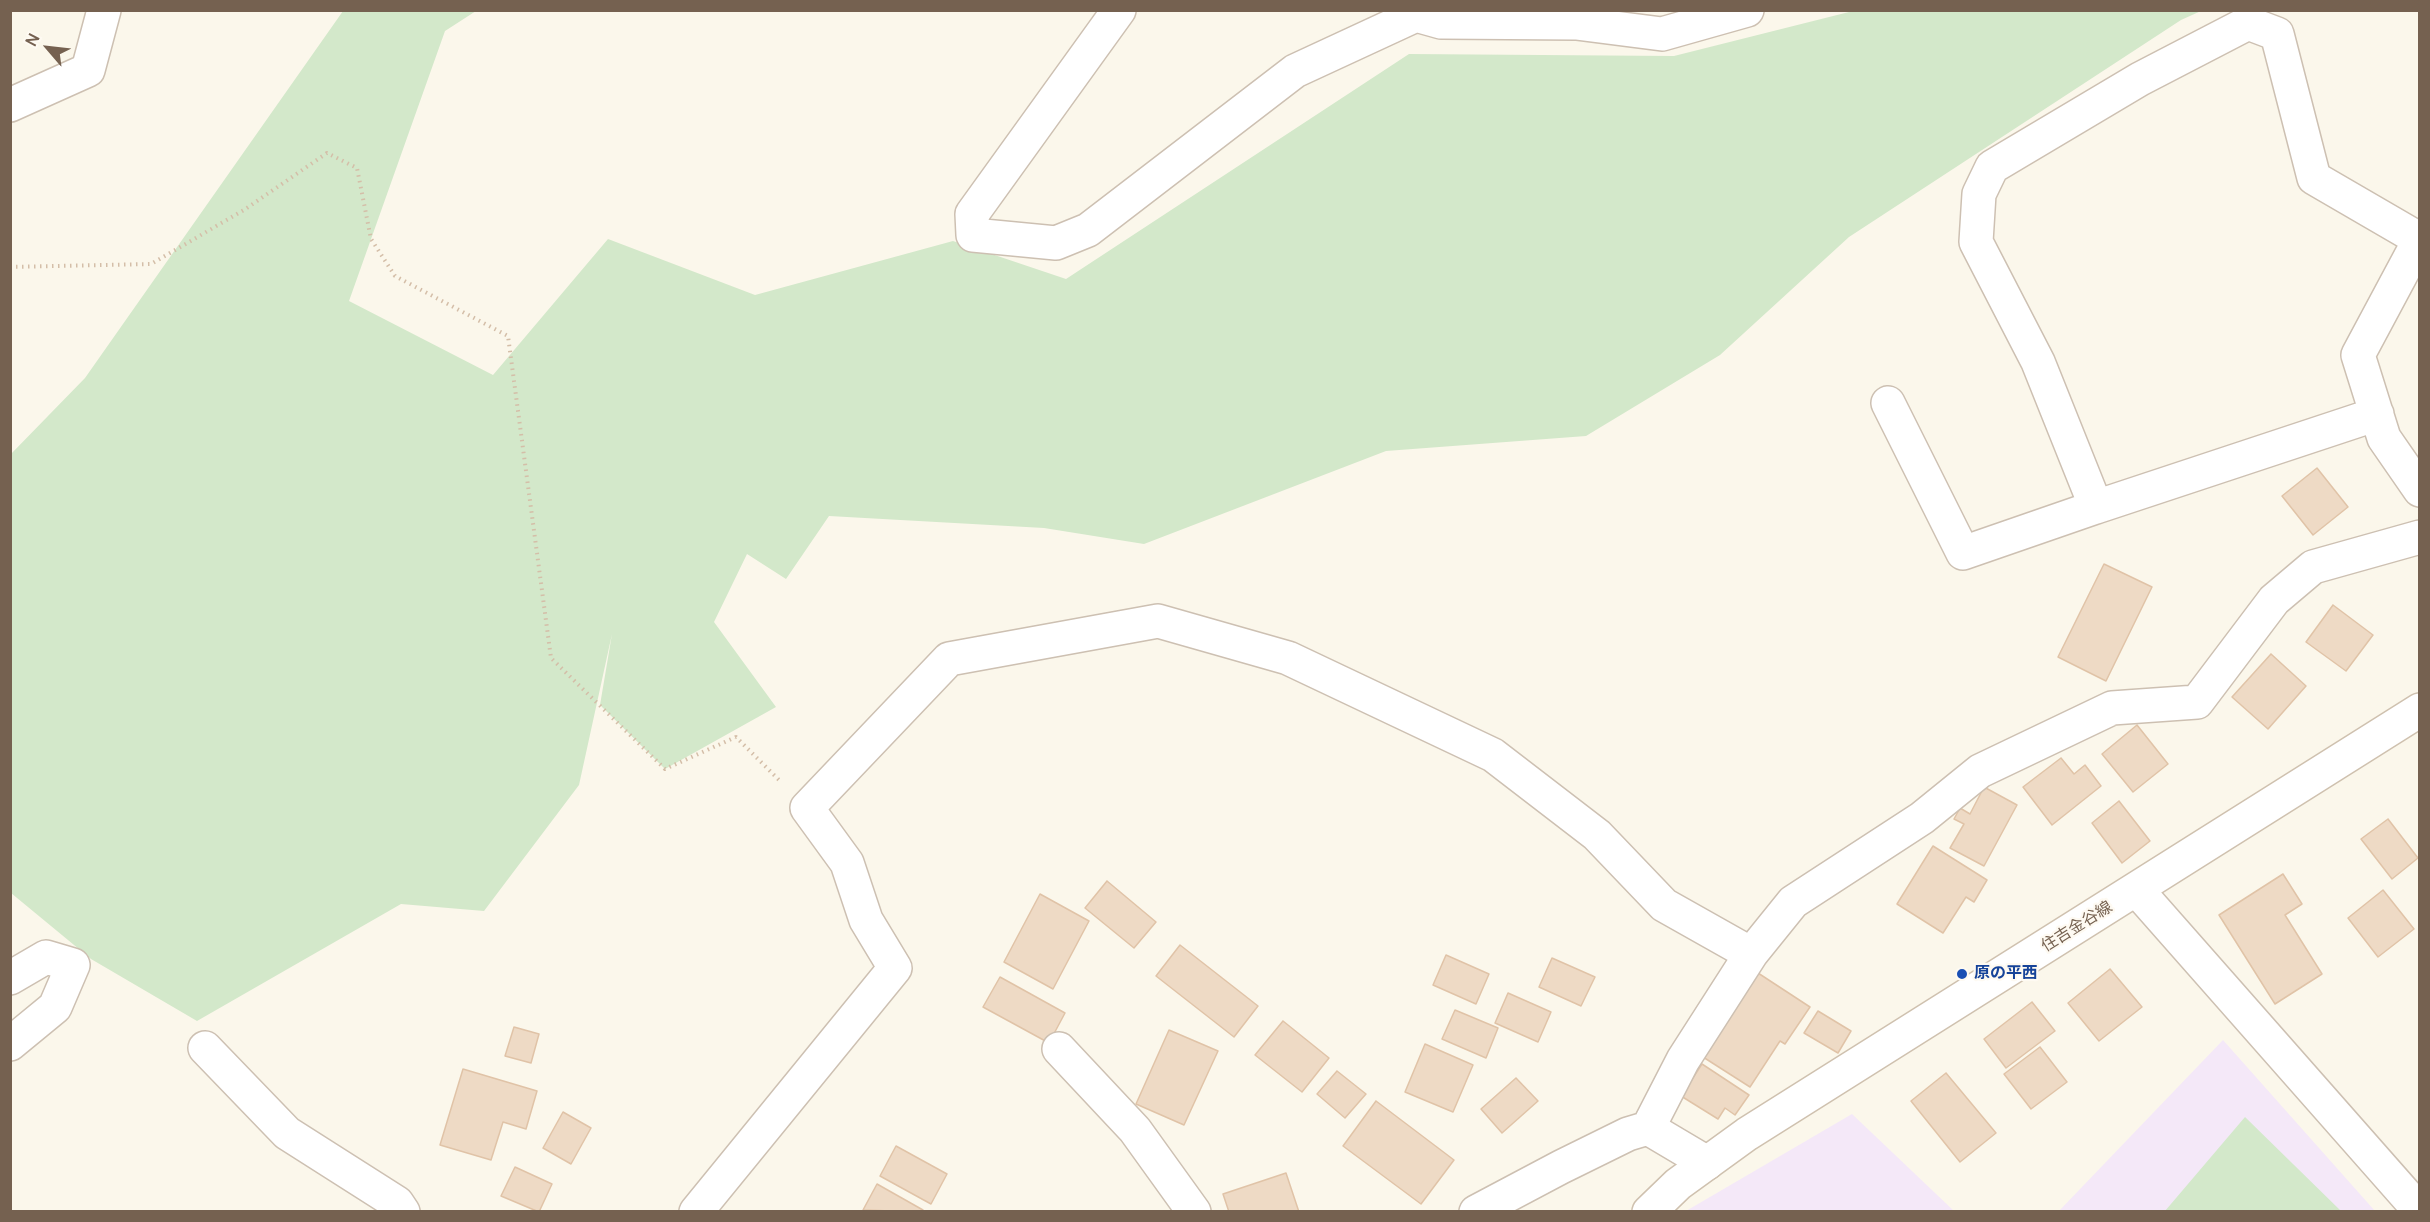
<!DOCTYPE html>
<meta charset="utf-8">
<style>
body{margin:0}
#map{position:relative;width:2430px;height:1222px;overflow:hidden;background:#fbf7eb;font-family:Manrope,sans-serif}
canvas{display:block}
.frame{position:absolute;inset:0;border:12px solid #756150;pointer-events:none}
.north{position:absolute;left:18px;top:18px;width:60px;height:60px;-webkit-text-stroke:4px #fefaf2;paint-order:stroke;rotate:298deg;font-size:16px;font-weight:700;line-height:24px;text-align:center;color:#756150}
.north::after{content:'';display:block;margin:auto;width:21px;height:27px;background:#756150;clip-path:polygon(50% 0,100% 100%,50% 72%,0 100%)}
</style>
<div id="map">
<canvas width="2430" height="1222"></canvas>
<div class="frame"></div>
<div class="north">N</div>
</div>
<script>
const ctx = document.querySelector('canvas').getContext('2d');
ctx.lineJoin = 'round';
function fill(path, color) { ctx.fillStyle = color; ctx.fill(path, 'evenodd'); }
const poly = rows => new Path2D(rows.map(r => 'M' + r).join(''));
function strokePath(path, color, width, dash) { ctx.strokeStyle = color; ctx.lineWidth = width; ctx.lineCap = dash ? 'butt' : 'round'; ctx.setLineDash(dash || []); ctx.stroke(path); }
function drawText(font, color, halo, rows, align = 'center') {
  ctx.font = font + ' Manrope,"Noto Sans JP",sans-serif'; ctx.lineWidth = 4.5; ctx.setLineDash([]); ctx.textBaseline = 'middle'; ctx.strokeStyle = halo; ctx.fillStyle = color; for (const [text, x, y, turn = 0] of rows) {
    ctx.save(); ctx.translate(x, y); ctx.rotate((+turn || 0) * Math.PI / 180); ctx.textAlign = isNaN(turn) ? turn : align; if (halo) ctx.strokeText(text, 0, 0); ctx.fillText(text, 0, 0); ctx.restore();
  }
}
const education = poly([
 [2223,1040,2375,1211,2058,1212],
 [1852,1114,1954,1211,1686,1211]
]);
const green = poly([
 [343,11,476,11,445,31,349,301,493,375,608,239,755,295,953,241,1066,279,1409,54,1674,56,1853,11,2201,11,2181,20,1849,237,1720,355,1586,436,1386,451,1144,544,1044,528,829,516,786,579,747,554,714,622,776,707,665,769,600,705,612,634,579,785,484,911,401,904,197,1021,91,959,11,893,10,455,85,378],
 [2245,1117,2341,1211,2165,1211]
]);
const building = poly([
 [2317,468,2348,507,2313,535,2282,496,2317,468],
 [2104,564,2152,587,2106,681,2058,657,2104,564],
 [2333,605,2373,635,2346,671,2306,642,2333,605],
 [2271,654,2306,686,2268,729,2232,697,2271,654],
 [2137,725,2168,764,2133,792,2102,754,2137,725],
 [2061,758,2074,774,2085,765,2101,786,2052,825,2023,787,2061,758],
 [1984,787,2017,805,1984,866,1950,848,1964,824,1954,819,1960,808,1970,814,1984,787],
 [2119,801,2150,841,2122,863,2092,823,2119,801],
 [2388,819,2418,858,2392,879,2361,839,2388,819],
 [1933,846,1987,880,1974,902,1966,897,1943,933,1897,904,1933,846],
 [2283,874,2302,904,2285,915,2322,974,2275,1004,2219,915,2283,874],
 [1107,881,1156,922,1134,948,1085,908,1107,881],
 [2383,890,2414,929,2378,957,2348,918,2383,890],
 [1040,894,1089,921,1053,989,1004,962,1040,894],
 [1180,945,1258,1006,1234,1037,1156,976,1180,945],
 [1446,955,1489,974,1476,1004,1433,985,1446,955],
 [1552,958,1595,977,1581,1006,1539,987,1552,958],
 [2110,969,2142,1007,2099,1041,2068,1003,2110,969],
 [1758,973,1810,1007,1785,1044,1780,1041,1750,1087,1703,1057,1758,973],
 [1000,977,1065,1013,1049,1043,983,1007,1000,977],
 [1508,993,1551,1012,1538,1042,1495,1023,1508,993],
 [2032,1002,2055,1031,2006,1068,1984,1039,2032,1002],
 [1455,1010,1498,1028,1486,1058,1442,1039,1455,1010],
 [1818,1011,1851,1031,1838,1053,1804,1033,1818,1011],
 [1283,1021,1329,1058,1302,1092,1255,1055,1283,1021],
 [514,1027,539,1034,531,1063,505,1056,514,1027],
 [1169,1030,1218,1051,1184,1125,1136,1104,1169,1030],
 [1425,1044,1473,1065,1453,1112,1405,1092,1425,1044],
 [2040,1047,2067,1082,2031,1109,2004,1074,2040,1047],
 [1702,1064,1749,1095,1735,1115,1725,1108,1718,1119,1681,1096,1702,1064],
 [463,1069,537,1091,526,1129,503,1122,491,1160,440,1145,463,1069],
 [1337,1071,1366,1094,1345,1118,1317,1094,1337,1071],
 [1946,1073,1996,1133,1960,1162,1911,1101,1946,1073],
 [1516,1078,1538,1101,1502,1133,1481,1109,1516,1078],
 [1376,1101,1454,1160,1421,1204,1343,1146,1376,1101],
 [563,1112,591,1128,571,1164,543,1148,563,1112],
 [896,1146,947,1174,931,1204,880,1176,896,1146],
 [515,1167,552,1184,539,1212,501,1196,515,1167],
 [1286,1173,1299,1212,1229,1212,1223,1194,1286,1173],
 [877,1184,923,1210,922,1212,863,1210,877,1184]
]);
const path = poly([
 [10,267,151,264,244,210,327,153,357,168,371,239,395,276,508,336,551,658,665,769,736,737,781,782]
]);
const minor = poly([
 [1119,10,972,214,973,235,1056,243,1088,230,1295,71,1416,15,1441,22,1576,23,1662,34,1747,10],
 [10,105,88,70,104,10],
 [2420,239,2358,355,2384,438,2420,490],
 [1888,403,1963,553,2096,507],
 [2377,414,2096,507,2038,362,1976,242,1979,194,1992,167,2140,79,2248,23,2277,34,2314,178,2419,239],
 [2137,890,2420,1211],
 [10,978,46,957,73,965,55,1007,10,1044],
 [205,1048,287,1133,397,1203,403,1212],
 [1059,1049,1135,1130,1194,1212],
 [1648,1128,1683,1060,1751,954,1793,902,1922,818,1980,771,2112,708,2197,702,2274,600,2313,567,2420,537],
 [696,1212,895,968,866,920,847,863,807,808,949,659,1158,621,1288,658,1493,755,1597,835,1664,905,1751,954],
 [1476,1212,1561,1167,1628,1134,1648,1128,1707,1163]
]);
const secondary = poly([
 [1649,1212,1678,1184,1747,1134,2420,710]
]);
const markers = [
 [1962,974,6,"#1a4fb4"]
];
const streetNames = [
 ["住吉金谷線",2077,927,-32]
];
const transitNames = [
 ["原の平西",1974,974]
];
fill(education, '#f4e8f8');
fill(green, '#d3e8ca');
fill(building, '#eedac5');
strokePath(building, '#e0c3a7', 1.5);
strokePath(minor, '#cdc0b2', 36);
strokePath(secondary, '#cfc1af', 36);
strokePath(path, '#d4bea8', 4, [1.5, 4.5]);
strokePath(minor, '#fff', 33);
strokePath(secondary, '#fff', 33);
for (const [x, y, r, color] of markers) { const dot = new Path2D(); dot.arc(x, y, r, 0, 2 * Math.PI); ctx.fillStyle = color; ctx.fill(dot); strokePath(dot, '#fefaf2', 2); }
drawText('16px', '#756150', '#fefaf2', streetNames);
drawText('bold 16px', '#164399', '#fefaf2', transitNames, 'left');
</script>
